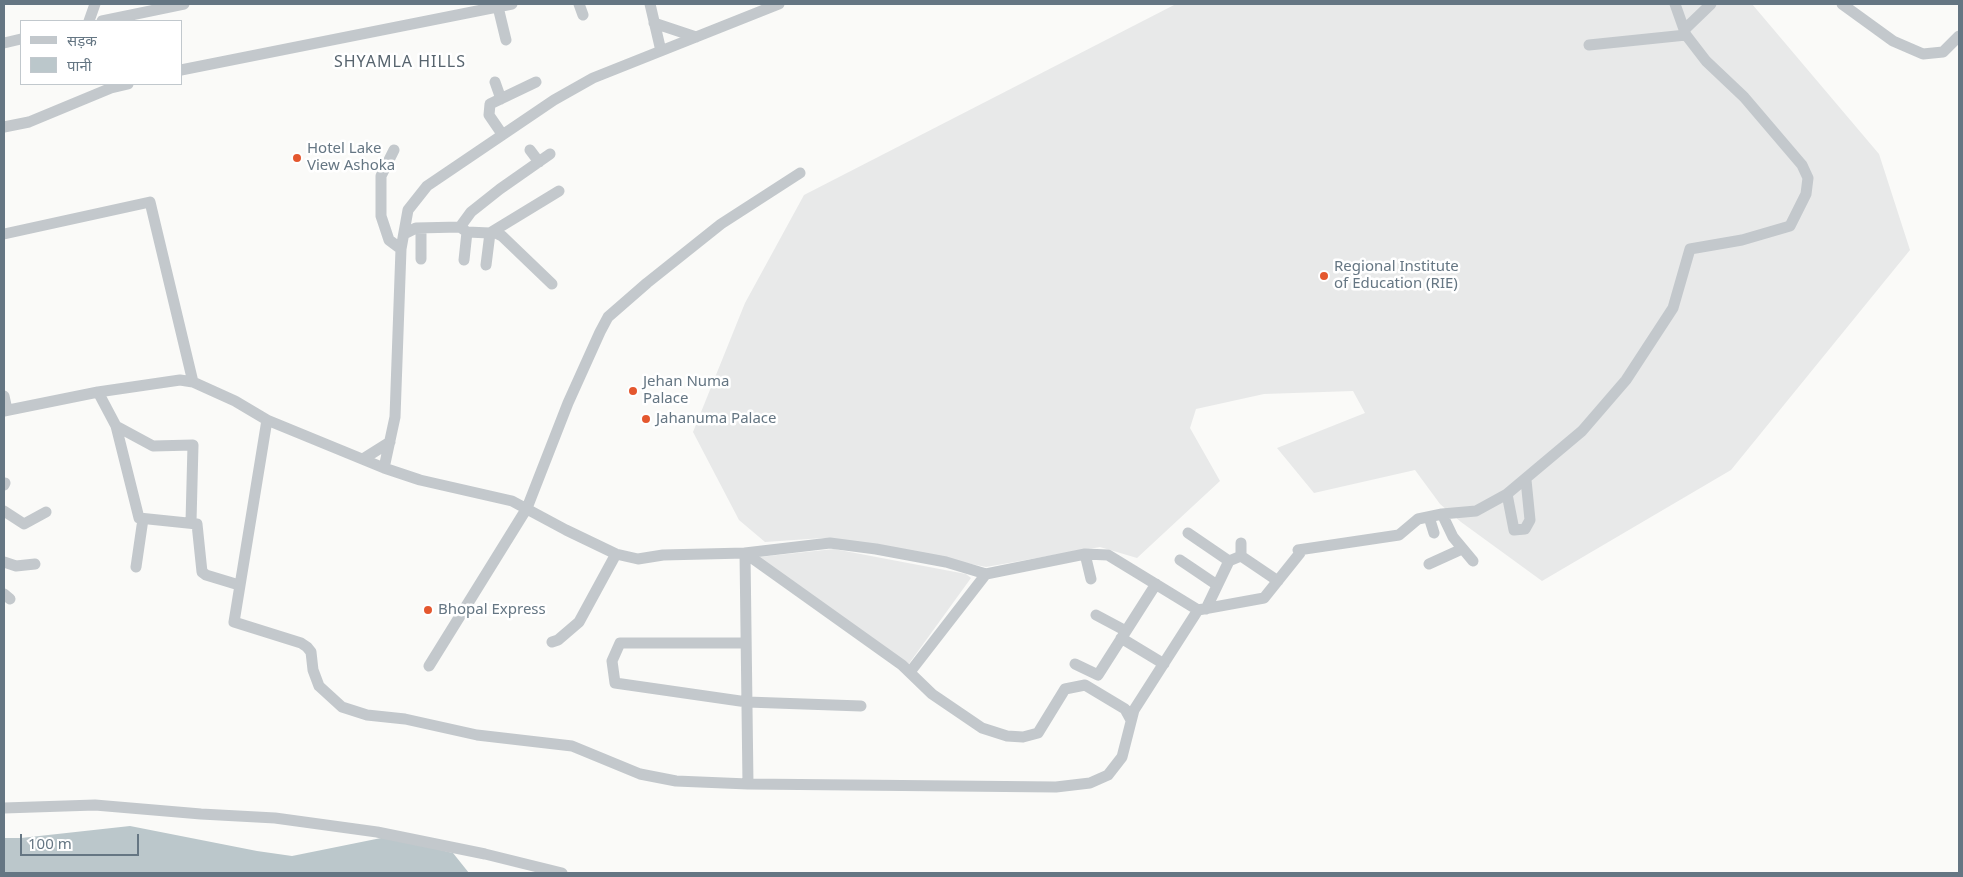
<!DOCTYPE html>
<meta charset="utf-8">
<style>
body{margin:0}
#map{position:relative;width:1963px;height:877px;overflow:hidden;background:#fafaf8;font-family:"Noto Sans","Noto Sans Devanagari",sans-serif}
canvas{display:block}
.frame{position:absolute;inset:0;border:5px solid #657683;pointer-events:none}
.legend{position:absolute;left:20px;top:20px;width:162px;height:65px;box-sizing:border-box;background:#fff;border:1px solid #c1c8cd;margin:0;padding:6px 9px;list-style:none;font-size:15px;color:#657683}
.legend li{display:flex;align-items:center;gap:10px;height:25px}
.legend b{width:25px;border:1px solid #c1c8cd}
.scale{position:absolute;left:20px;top:834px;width:119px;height:22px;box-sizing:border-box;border:2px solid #657683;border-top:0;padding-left:6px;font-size:15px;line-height:18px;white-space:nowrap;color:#657683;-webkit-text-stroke:4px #fff;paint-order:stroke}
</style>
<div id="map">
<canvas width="1963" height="877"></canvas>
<div class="frame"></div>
<ul class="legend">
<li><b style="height:6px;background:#c3c8cc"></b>सड़क</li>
<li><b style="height:14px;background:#bbc7cb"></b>पानी</li>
</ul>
<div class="scale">100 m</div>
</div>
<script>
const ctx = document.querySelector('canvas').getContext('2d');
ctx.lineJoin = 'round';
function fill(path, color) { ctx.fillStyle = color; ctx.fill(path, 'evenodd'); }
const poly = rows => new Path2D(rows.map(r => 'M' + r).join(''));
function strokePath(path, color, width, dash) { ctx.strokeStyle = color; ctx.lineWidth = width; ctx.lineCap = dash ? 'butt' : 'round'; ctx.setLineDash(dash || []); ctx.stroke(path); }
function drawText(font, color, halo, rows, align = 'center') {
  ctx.font = font + ' "Noto Sans",sans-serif'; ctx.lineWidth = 5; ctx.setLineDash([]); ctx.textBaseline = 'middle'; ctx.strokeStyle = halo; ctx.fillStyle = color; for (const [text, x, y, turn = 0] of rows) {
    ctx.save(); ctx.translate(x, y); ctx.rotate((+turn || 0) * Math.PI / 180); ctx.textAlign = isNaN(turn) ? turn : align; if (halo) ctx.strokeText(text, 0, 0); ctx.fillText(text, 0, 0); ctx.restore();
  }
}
const built = poly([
 [1176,4,1752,4,1879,154,1910,250,1731,470,1542,581,1461,522,1440,504,1415,470,1314,493,1277,448,1365,413,1353,391,1264,394,1196,409,1190,428,1220,481,1137,558,1100,547,986,567,868,543,823,538,765,542,739,520,693,432,745,303,804,195],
 [834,549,966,574,971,578,908,665,759,557]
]);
const water = poly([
 [130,826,257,851,292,856,386,837,453,853,469,873,4,873,4,838,21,838]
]);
const minor = poly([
 [579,4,583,15],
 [650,4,661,51],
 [1842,4,1893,41,1923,54,1943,52,1959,36],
 [498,7,506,40],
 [89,21,95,4],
 [102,21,184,4],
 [654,23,696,37],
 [1684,30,1711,4],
 [4,43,21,39],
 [1589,45,1686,35],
 [181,70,512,4],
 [495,82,501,99],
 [4,127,29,122,111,88,128,84],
 [502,134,489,115,490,104,536,82],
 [394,150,381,176,381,216,389,240,401,249],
 [530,150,539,162],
 [460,227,471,212,500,189,550,154],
 [421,228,421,259],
 [4,234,150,202,193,382],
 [404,234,416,228,460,227,467,232,490,233,559,191],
 [464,260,467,232],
 [486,265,490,233,496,233,502,236,552,284],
 [98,392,116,426,139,518,197,524,202,572,206,575,239,585],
 [4,396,7,410],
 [4,411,98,392,180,380,193,382,235,401,267,420,384,468,420,480,512,501,566,530,616,554,638,559,663,555,745,553,830,543,876,549,946,562,986,574,1085,554,1108,555,1198,610,1264,598,1300,553,1298,550,1399,535,1418,519,1442,514,1476,511,1507,494,1582,431,1626,380,1673,308,1690,249,1742,240,1790,226,1806,194,1808,178,1802,165,1744,97,1706,61,1686,35,1675,4],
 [267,420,234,622,301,643,307,647,311,652,313,670,319,686,342,707,367,715,405,719,477,735,572,746,640,774,676,781,748,784,1056,787,1090,783,1108,775,1122,757,1134,710,1198,610],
 [116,426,153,446,193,445,191,522],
 [363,459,390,442],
 [384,468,395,417,401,249,408,210,427,186,554,100,593,78,779,4],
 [4,485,5,483],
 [1507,494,1514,530,1525,529,1530,520,1526,480],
 [4,511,24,524,46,512],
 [1442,514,1453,537,1473,561],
 [1429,517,1434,533],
 [1188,533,1229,561],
 [1241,543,1241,556,1278,581],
 [745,553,902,665,932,694,982,728,1007,736,1023,737,1038,733,1065,689,1085,685,1125,709,1131,720],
 [745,553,748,784],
 [1085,554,1091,579],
 [1180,560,1217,585],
 [4,562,16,566,35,564],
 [1429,564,1462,549],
 [136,567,143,519],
 [4,594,10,599],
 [1206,609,1229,561,1241,556],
 [1096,615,1126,631],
 [1121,638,1164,664],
 [552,642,558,640,579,622,616,554],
 [746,643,620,643,612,661,615,683,747,702,861,706],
 [1075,664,1098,675,1156,584],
 [429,666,527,508,568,403,600,332,608,317,647,283,721,224,800,173],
 [910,672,986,574],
 [4,808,95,805,201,814,275,818,377,832,485,854,562,873]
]);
const markers = [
 [297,158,5,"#e4572e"],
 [1324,276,5,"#e4572e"],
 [633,391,5,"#e4572e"],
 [646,419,5,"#e4572e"],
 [428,610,5,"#e4572e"]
];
const poiNames = [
 ["Hotel Lake",307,149],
 ["View Ashoka",307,166],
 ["Regional Institute",1334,267],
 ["of Education (RIE)",1334,284],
 ["Jehan Numa",643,382],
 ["Palace",643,399],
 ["Jahanuma Palace",656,419],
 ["Bhopal Express",438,610]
];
const neighbourhoodNames = [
 ["SHYAMLA HILLS",400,62]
];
fill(built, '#e8e9e9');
fill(water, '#bbc7cb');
strokePath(minor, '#c3c8cc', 11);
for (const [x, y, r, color] of markers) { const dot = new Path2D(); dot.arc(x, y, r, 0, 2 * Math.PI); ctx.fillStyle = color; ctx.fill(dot); strokePath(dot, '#fff', 2); }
drawText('15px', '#657683', '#fff', poiNames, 'left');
ctx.letterSpacing = '1px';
drawText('16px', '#57646e', '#fff', neighbourhoodNames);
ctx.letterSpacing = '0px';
</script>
